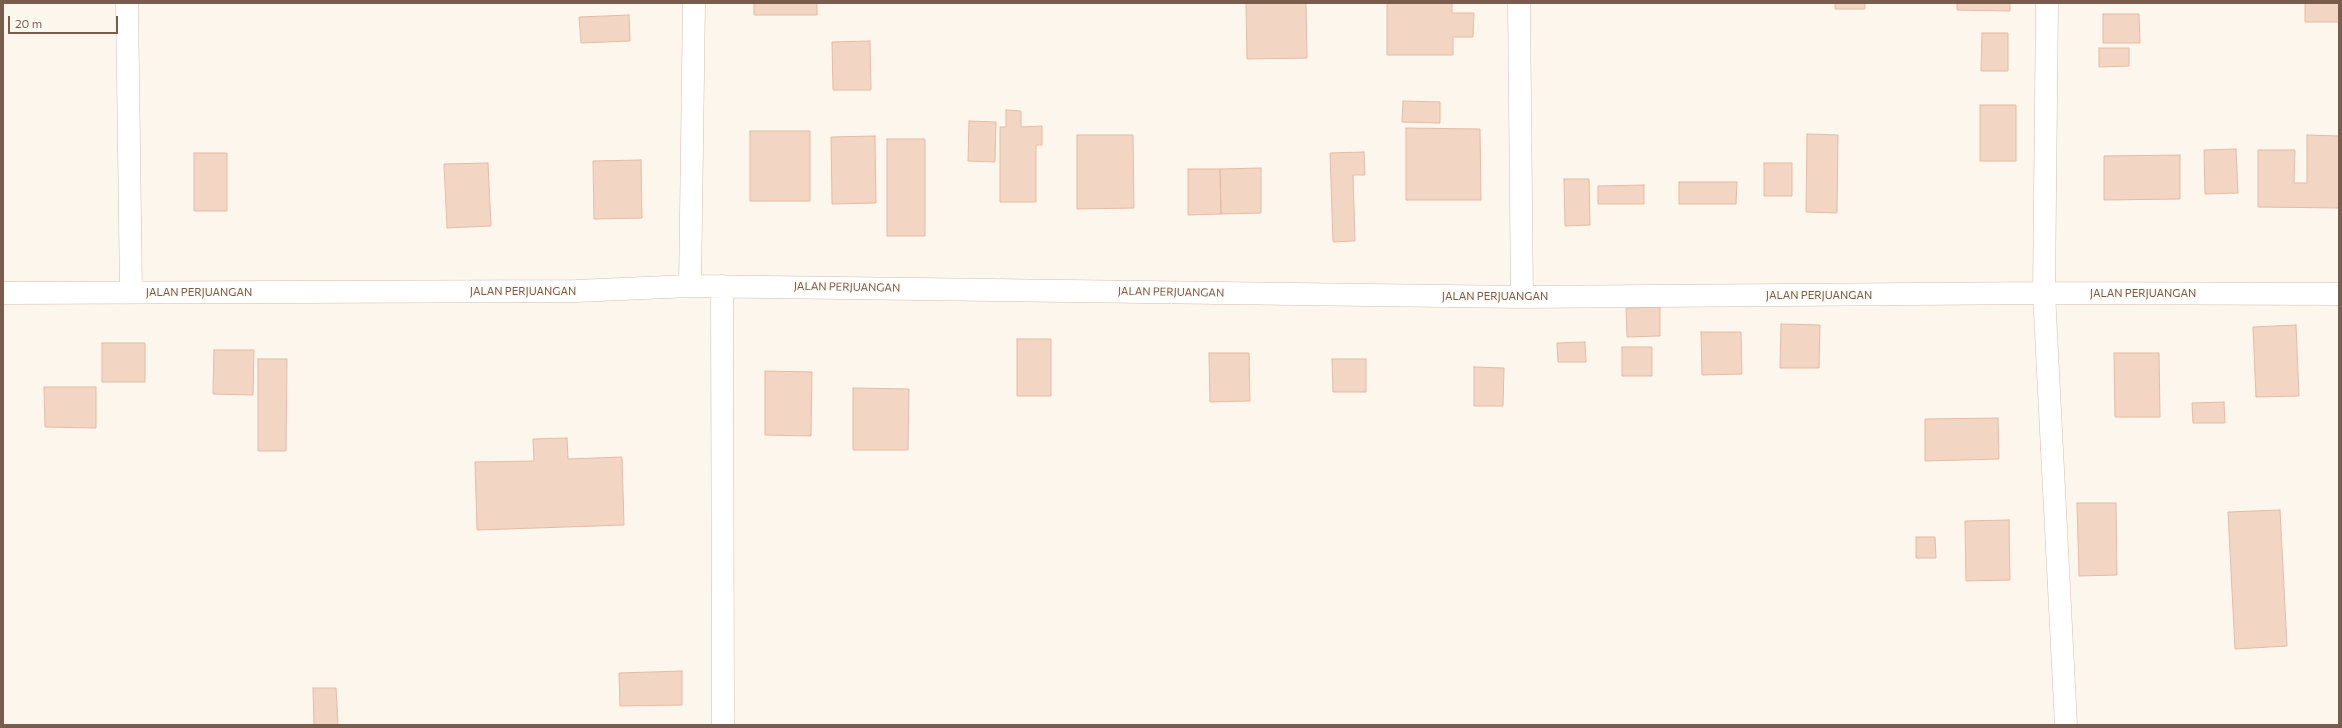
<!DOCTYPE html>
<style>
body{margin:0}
#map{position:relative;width:2342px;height:728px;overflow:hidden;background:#fdf6ec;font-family:Commissioner,sans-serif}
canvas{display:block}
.frame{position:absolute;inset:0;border:4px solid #7a5c4d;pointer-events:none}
.scale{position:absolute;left:8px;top:16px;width:110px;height:18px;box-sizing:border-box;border:2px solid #7a5c4d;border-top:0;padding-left:5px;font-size:12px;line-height:14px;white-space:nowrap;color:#7a5c4d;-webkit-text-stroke:3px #fffaf3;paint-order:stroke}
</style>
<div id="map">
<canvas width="2342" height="728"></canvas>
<div class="frame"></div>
<div class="scale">20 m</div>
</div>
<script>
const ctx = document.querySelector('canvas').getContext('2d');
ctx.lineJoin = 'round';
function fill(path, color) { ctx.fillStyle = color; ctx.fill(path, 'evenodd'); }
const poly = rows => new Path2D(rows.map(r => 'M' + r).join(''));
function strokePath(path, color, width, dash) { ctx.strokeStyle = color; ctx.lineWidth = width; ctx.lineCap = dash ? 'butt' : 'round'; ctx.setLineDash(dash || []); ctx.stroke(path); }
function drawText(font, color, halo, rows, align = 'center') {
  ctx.font = font + ' Commissioner,sans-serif'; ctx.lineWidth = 3; ctx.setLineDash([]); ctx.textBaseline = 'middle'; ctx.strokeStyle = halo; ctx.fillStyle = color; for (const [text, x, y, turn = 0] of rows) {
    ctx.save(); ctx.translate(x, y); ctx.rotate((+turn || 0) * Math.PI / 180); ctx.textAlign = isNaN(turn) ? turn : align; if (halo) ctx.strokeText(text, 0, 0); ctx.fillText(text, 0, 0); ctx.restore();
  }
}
const building = poly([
 [754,3,817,3,817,15,754,15,754,3],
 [1246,3,1306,3,1307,58,1247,59,1246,3],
 [1387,3,1452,3,1452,13,1474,13,1473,37,1453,37,1453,55,1387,55,1387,3],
 [1835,3,1865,3,1865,9,1835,9,1835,3],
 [1957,3,2010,3,2010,11,1957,10,1957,3],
 [2305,3,2339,3,2339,22,2305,22,2305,3],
 [2103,14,2139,14,2140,43,2103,43,2103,14],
 [629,15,630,41,581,43,579,17,629,15],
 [1982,33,2008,33,2008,71,1981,71,1982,33],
 [870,41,871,90,833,90,832,42,870,41],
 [2099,48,2129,48,2129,66,2099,67,2099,48],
 [1403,101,1440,102,1440,123,1402,122,1403,101],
 [1980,105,2016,105,2016,161,1980,161,1980,105],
 [1006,110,1021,111,1021,127,1042,126,1042,145,1036,145,1036,202,1000,202,1000,127,1006,127,1006,110],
 [969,121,996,122,995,162,968,161,969,121],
 [1406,128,1480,129,1481,200,1406,200,1406,128],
 [750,131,810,131,810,201,750,201,750,131],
 [1807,134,1838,135,1837,213,1806,212,1807,134],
 [1077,135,1133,135,1134,208,1077,209,1077,135],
 [2307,135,2339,136,2339,208,2258,207,2258,150,2295,150,2294,183,2307,183,2307,135],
 [875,136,876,203,832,204,831,137,875,136],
 [887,139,925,139,925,236,887,236,887,139],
 [2236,149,2238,193,2205,194,2204,150,2236,149],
 [1364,152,1365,175,1353,175,1355,241,1333,242,1330,153,1364,152],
 [194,153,227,153,227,211,194,211,194,153],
 [2180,155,2180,199,2104,200,2104,156,2180,155],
 [641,160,642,218,594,219,593,161,641,160],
 [488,163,491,226,447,228,444,164,488,163],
 [1764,163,1792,163,1792,196,1764,196,1764,163],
 [1261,168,1261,213,1221,214,1220,169,1261,168],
 [1188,169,1220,169,1221,214,1188,215,1188,169],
 [1564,179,1589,179,1590,225,1565,226,1564,179],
 [1679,182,1737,182,1736,204,1679,204,1679,182],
 [1644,185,1644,204,1598,204,1598,186,1644,185],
 [1660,307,1660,336,1627,337,1626,308,1660,307],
 [1781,324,1820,325,1819,368,1780,368,1781,324],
 [2296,325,2299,396,2256,397,2253,327,2296,325],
 [1701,332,1741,332,1742,374,1702,375,1701,332],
 [1017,339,1051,339,1051,396,1017,396,1017,339],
 [1585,342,1586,362,1558,362,1557,343,1585,342],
 [102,343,145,343,145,382,102,382,102,343],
 [1622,347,1652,347,1652,376,1622,376,1622,347],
 [214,350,254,350,253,395,213,394,214,350],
 [1209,353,1249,353,1250,401,1210,402,1209,353],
 [2114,353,2159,353,2160,417,2115,417,2114,353],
 [258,359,287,359,286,451,258,451,258,359],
 [1332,359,1366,359,1366,392,1333,392,1332,359],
 [1474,367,1504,368,1503,406,1474,406,1474,367],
 [765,371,812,372,811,436,765,435,765,371],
 [44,387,96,387,96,428,45,427,44,387],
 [853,388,909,389,908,450,853,450,853,388],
 [2224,402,2225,423,2193,423,2192,403,2224,402],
 [1998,418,1999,459,1925,461,1925,419,1998,418],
 [567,438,568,459,622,457,624,525,477,530,475,462,534,461,533,439,567,438],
 [2077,503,2116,503,2117,575,2079,576,2077,503],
 [2280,510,2287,646,2235,649,2228,512,2280,510],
 [2009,520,2010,580,1966,581,1965,521,2009,520],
 [1916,537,1935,537,1936,558,1916,558,1916,537],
 [682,671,682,705,620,706,619,673,682,671],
 [313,688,336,688,338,725,314,725,313,688]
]);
const street = poly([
 [127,3,131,292],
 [1519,3,1522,297],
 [2047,3,2044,293,2066,725],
 [690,286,694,3],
 [722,286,723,725],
 [3,293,576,291,690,286,1522,297,2044,293,2339,294]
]);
const streetNames = [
 ["JALAN PERJUANGAN",847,287,1],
 ["JALAN PERJUANGAN",523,291],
 ["JALAN PERJUANGAN",199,292],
 ["JALAN PERJUANGAN",1171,292,1],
 ["JALAN PERJUANGAN",2143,293],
 ["JALAN PERJUANGAN",1819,295],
 ["JALAN PERJUANGAN",1495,296]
];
fill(building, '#f3d5c3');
strokePath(building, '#e6bba3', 1);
strokePath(street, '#d1beb0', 23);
strokePath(street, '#fff', 22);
drawText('11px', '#7a5c4d', '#fffaf3', streetNames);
</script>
